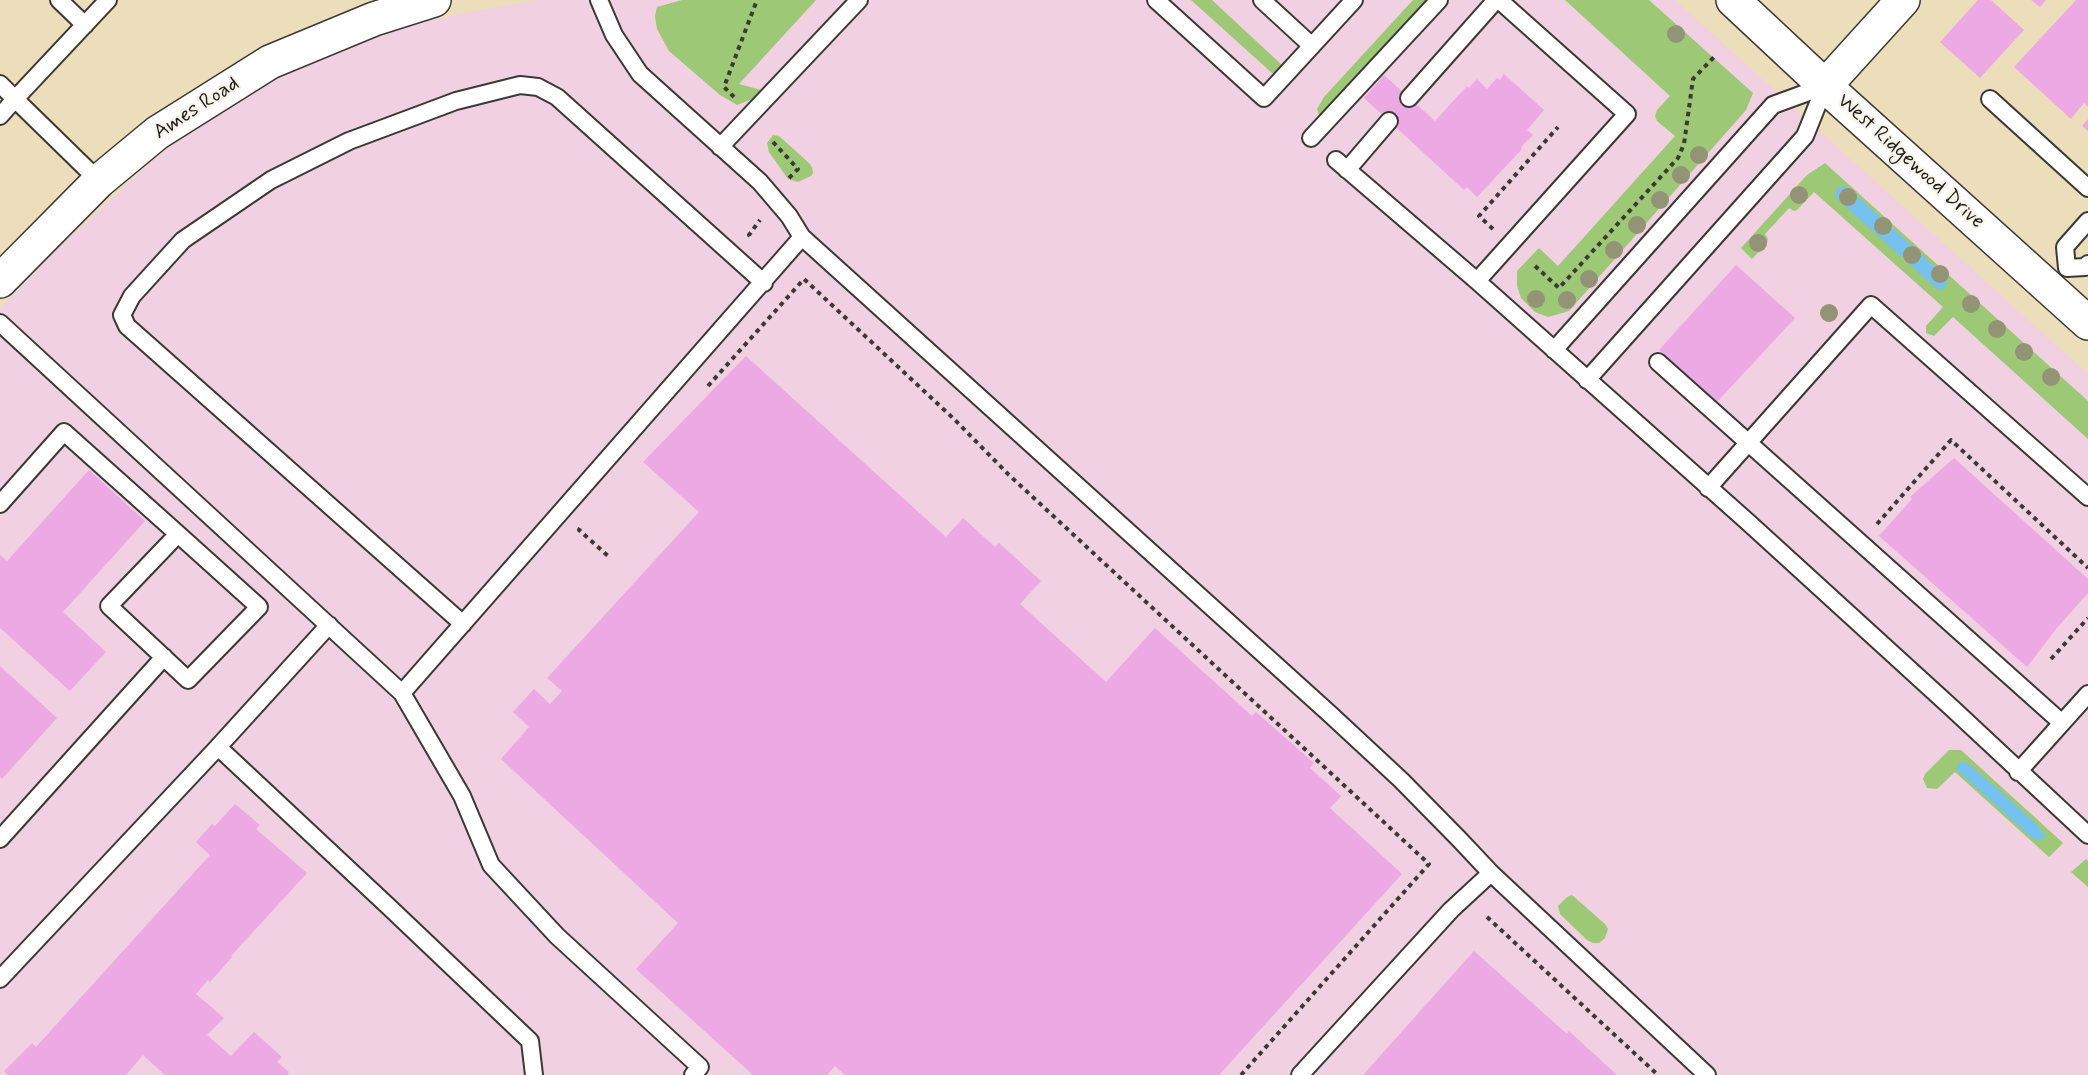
<!DOCTYPE html>
<style>
body{margin:0}
canvas{display:block;background:#ecdeba}
</style>
<canvas width="2088" height="1075"></canvas>
<script>
const ctx = document.querySelector('canvas').getContext('2d');
ctx.lineJoin = 'round';
function fill(path, color) { ctx.fillStyle = color; ctx.fill(path, 'evenodd'); }
const poly = rows => new Path2D(rows.map(r => 'M' + r).join(''));
function strokePath(path, color, width, dash) { ctx.strokeStyle = color; ctx.lineWidth = width; ctx.lineCap = dash ? 'butt' : 'round'; ctx.setLineDash(dash || []); ctx.stroke(path); }
function drawText(font, color, halo, rows, align = 'center') {
  ctx.font = font + ' Mynerve,sans-serif'; ctx.lineWidth = 4.5; ctx.setLineDash([]); ctx.textBaseline = 'middle'; ctx.strokeStyle = halo; ctx.fillStyle = color; for (const [text, x, y, turn = 0] of rows) {
    ctx.save(); ctx.translate(x, y); ctx.rotate((+turn || 0) * Math.PI / 180); ctx.textAlign = isNaN(turn) ? turn : align; if (halo) ctx.strokeText(text, 0, 0); ctx.fillText(text, 0, 0); ctx.restore();
  }
}
const built = poly([
 [536,0,1675,0,2088,374,2088,1075,0,1075,0,308,57,249,155,158,221,111,271,79,360,41,407,26,460,14]
]);
const green = poly([
 [682,0,816,0,739,84,765,91,763,95,737,105,720,95,669,51,657,29,655,16,657,7],
 [1191,0,1212,0,1283,66,1279,75,1272,73],
 [1413,0,1433,0,1326,115,1319,115,1317,109,1324,97],
 [1565,0,1649,0,1753,93,1746,110,1569,311,1548,317,1535,312,1521,298,1517,286,1517,271,1539,248,1558,266,1675,136,1657,121,1655,116,1657,110,1670,96],
 [773,135,779,136,809,163,812,167,813,173,811,176,798,182,788,179,769,152,767,143],
 [1825,163,2088,401,2088,439,1953,317,1934,336,1926,333,1926,326,1943,307,1814,192,1797,210,1794,211,1789,208,1765,234,1768,239,1767,243,1752,259,1741,248,1807,175],
 [1949,750,1961,750,2063,843,2049,857,1955,772,1937,789,1927,788,1923,779,1925,774],
 [2086,859,2088,861,2088,887,2071,872],
 [1572,895,1605,924,1608,929,1605,938,1599,943,1593,943,1587,940,1560,914,1558,906,1567,897]
]);
const water = poly([
 [1846,186,1948,279,1946,285,1942,290,1936,288,1836,198,1835,191,1840,187],
 [1960,762,1967,763,1999,790,2036,824,2046,836,2042,839,2035,840,2031,837,1956,769]
]);
const building = poly([
 [1978,0,1991,0,2024,30,1980,78,1940,42],
 [2031,0,2046,0,2040,7],
 [2076,0,2088,0,2088,107,2084,103,2071,119,2014,67],
 [1504,74,1544,110,1527,130,1533,135,1521,147,1522,149,1477,197,1467,187,1464,190,1364,98,1384,75,1435,121,1467,86,1469,88,1477,79,1487,89,1497,78,1500,80],
 [2088,119,2088,131,2082,126],
 [1736,265,1795,318,1717,402,1659,350],
 [746,356,946,537,963,518,995,547,999,543,1041,581,1020,604,1106,682,1155,628,1252,716,1256,712,1314,763,1310,768,1341,796,1330,808,1402,874,1219,1075,845,1075,835,1066,827,1075,753,1075,636,969,678,923,501,759,529,727,513,712,534,689,550,704,562,691,547,678,699,512,643,462],
 [1954,458,2088,579,2088,593,2056,629,2027,667,1879,536,1912,499,1910,497],
 [89,470,145,521,63,612,106,652,70,691,0,628,0,555,7,561],
 [0,666,57,718,2,779,0,777],
 [235,804,260,825,256,829,307,873,231,956,232,957,210,982,208,980,196,994,224,1018,207,1035,231,1056,254,1032,282,1057,277,1062,289,1072,287,1075,165,1075,143,1055,126,1075,8,1075,4,1071,32,1043,36,1047,210,855,196,842,212,824,215,826],
 [1474,951,1567,1034,1569,1031,1617,1075,1363,1075]
]);
const path = poly([
 [734,97,724,87,757,0],
 [773,142,798,169,789,178],
 [1493,229,1479,216,1558,127],
 [750,236,749,235,760,220],
 [1535,266,1559,288,1678,158,1684,144,1693,79,1716,55],
 [708,386,804,279,954,419,1009,475,1429,864,1241,1075],
 [1877,524,1951,440,2088,568],
 [580,528,579,530,608,556],
 [2051,659,2088,618],
 [1487,917,1658,1075]
]);
const lane = poly([
 [59,0,85,25],
 [599,0,614,35,640,74,760,182,789,216,802,237,1331,715,1401,780,1459,839,1491,873,1707,1075],
 [1156,0,1264,98,1354,0],
 [1262,0,1312,46],
 [0,84,15,99,0,116],
 [1409,98,1496,0],
 [1990,99,2088,188],
 [1311,138,1439,0],
 [720,147,859,0],
 [1336,160,1477,281,1749,523,1953,709,2088,835],
 [1347,170,1389,121],
 [99,181,15,99,108,0],
 [2088,221,2065,247,2067,268,2085,267,2088,264],
 [1477,281,1627,114,1499,0],
 [0,323,402,693,462,796,491,865,557,936,700,1067,693,1075],
 [1554,350,1773,105,1825,86],
 [1658,362,2062,723],
 [1587,380,1805,136,1825,86],
 [1708,488,1871,305,2088,497],
 [0,504,64,432,178,534,259,607,188,680,109,606,178,534],
 [463,624,127,326,122,315,132,296,183,240,271,180,349,141,456,101,520,85,538,87,557,97,764,283],
 [402,693,802,237],
 [218,747,329,625],
 [2018,772,2088,694],
 [0,839,164,657],
 [0,979,218,747,388,906,530,1041,534,1075],
 [1300,1075,1451,910,1491,873]
]);
const street = poly([
 [1825,86,1903,0]
]);
const secondary = poly([
 [1733,0,1825,86,2088,323],
 [0,281,99,181,157,133,270,62,374,19,434,0]
]);
const trees = [
 [1676,34],
 [1699,155],
 [1681,175],
 [1799,195],
 [1848,197],
 [1660,200],
 [1637,225],
 [1883,226],
 [1758,243],
 [1614,250],
 [1912,255],
 [1940,274],
 [1589,279],
 [1536,299],
 [1567,300],
 [1971,304],
 [1829,313],
 [1997,329],
 [2024,352],
 [2051,377]
];
const streetNames = [
 ["Ames Road",197,109,-33],
 ["West Ridgewood Drive",1910,162,42]
];
fill(built, '#f1d0e2');
fill(green, '#9dc876');
fill(water, '#75c1ef');
fill(building, '#eca9e4');
strokePath(lane, '#3b3934', 20);
strokePath(street, '#3b3934', 36);
strokePath(secondary, '#3b3934', 36);
strokePath(path, '#3b3934', 4, [4.5, 4.5]);
strokePath(lane, '#fff', 16);
strokePath(street, '#fff', 33);
strokePath(secondary, '#fff', 33);
ctx.fillStyle = '#929475';
for (const [x, y] of trees) { ctx.beginPath(); ctx.arc(x, y, 9, 0, 2 * Math.PI); ctx.fill(); }
drawText('21px', '#1c1c1c', '#f7f3e8', streetNames);
</script>
